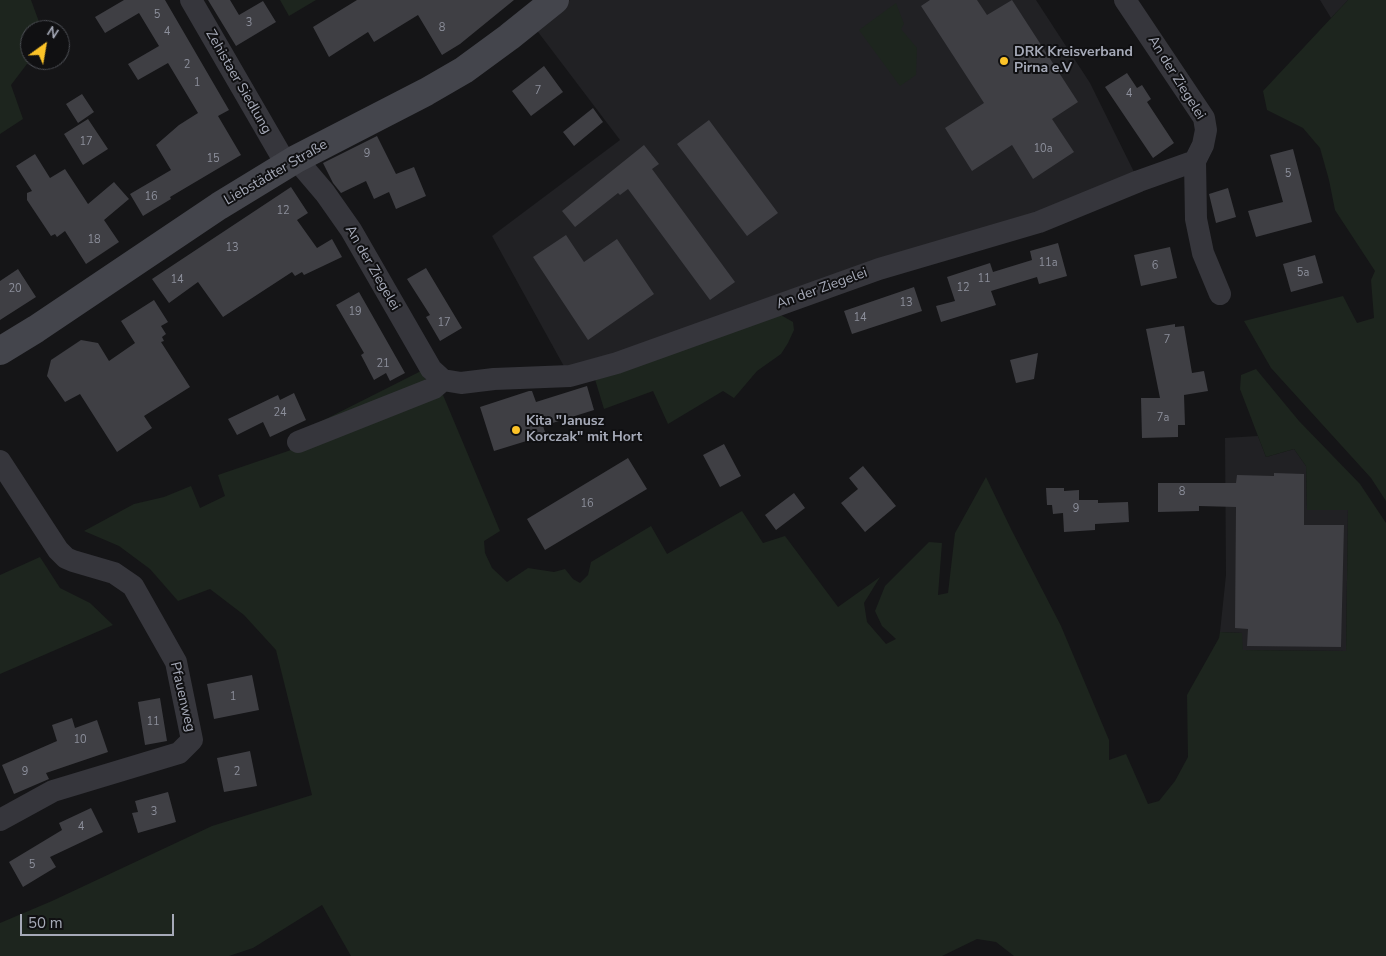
<!DOCTYPE html>
<meta charset="utf-8">
<style>
body{margin:0}
#map{position:relative;width:1386px;height:956px;overflow:hidden;background:#151517;font-family:"Nunito Sans",sans-serif}
canvas{display:block}
.north{position:absolute;left:20px;top:20px;width:50px;height:50px;box-sizing:border-box;background:#101012;border:1px solid #4c4e54;border-radius:50%;rotate:32deg;font-size:14px;font-weight:700;line-height:20px;text-align:center;color:#a6aab8}
.north::after{content:'';display:block;margin:auto;width:18px;height:22px;background:#fcc328;clip-path:polygon(50% 0,100% 100%,50% 72%,0 100%)}
.scale{position:absolute;left:20px;top:914px;width:154px;height:22px;box-sizing:border-box;border:2px solid #a6aab8;border-top:0;padding-left:6px;font-size:15px;line-height:18px;white-space:nowrap;color:#a6aab8;-webkit-text-stroke:4px #101012;paint-order:stroke}
</style>
<div id="map">
<canvas width="1386" height="956"></canvas>
<div class="north">N</div>
<div class="scale">50 m</div>
</div>
<script>
const ctx = document.querySelector('canvas').getContext('2d');
ctx.lineJoin = 'round';
function fill(path, color) { ctx.fillStyle = color; ctx.fill(path, 'evenodd'); }
const poly = rows => new Path2D(rows.map(r => 'M' + r).join(''));
function strokePath(path, color, width, dash) { ctx.strokeStyle = color; ctx.lineWidth = width; ctx.lineCap = dash ? 'butt' : 'round'; ctx.setLineDash(dash || []); ctx.stroke(path); }
function drawText(font, color, halo, rows, align = 'center') {
  ctx.font = font + ' "Nunito Sans",sans-serif'; ctx.lineWidth = 4; ctx.setLineDash([]); ctx.textBaseline = 'middle'; ctx.strokeStyle = halo; ctx.fillStyle = color; for (const [text, x, y, turn = 0] of rows) {
    ctx.save(); ctx.translate(x, y); ctx.rotate((+turn || 0) * Math.PI / 180); ctx.textAlign = isNaN(turn) ? turn : align; if (halo) ctx.strokeText(text, 0, 0); ctx.fillText(text, 0, 0); ctx.restore();
  }
}
const built = poly([
 [570,0,1036,0,1090,83,1135,174,1037,214,566,370,492,236,620,140,535,28],
 [1320,0,1348,0,1331,18],
 [1258,436,1266,457,1294,449,1306,466,1307,509,1348,510,1346,651,1242,650,1242,633,1220,632,1226,575,1225,438]
]);
const green = poly([
 [0,0,31,0,42,30,30,30,30,60,11,85,23,119,0,134],
 [280,0,316,0,289,16],
 [1348,0,1386,0,1386,501,1371,478,1271,368,1244,321,1343,296,1357,323,1374,318,1371,280,1375,271,1335,210,1329,180,1320,148,1303,128,1267,110,1263,91],
 [896,3,904,24,901,29,917,48,916,75,900,86,859,30],
 [779,314,793,322,794,330,788,343,781,354,757,371,734,398,723,391,668,424,653,391,604,409,594,376],
 [1256,369,1299,421,1360,484,1386,523,1386,956,1014,956,996,942,977,939,942,956,351,956,322,905,253,948,229,956,0,956,0,923,52,901,212,826,312,795,276,650,244,615,210,589,178,601,150,569,119,546,84,531,134,504,164,497,191,486,200,508,225,496,218,475,291,450,443,395,500,531,484,541,485,553,492,568,507,582,528,568,554,572,565,569,573,579,580,583,588,575,591,562,651,526,667,554,742,511,763,543,785,536,838,607,880,577,864,603,867,622,886,644,896,639,882,626,875,611,885,586,929,542,942,543,938,595,948,593,955,533,986,477,1011,529,1061,626,1109,740,1109,760,1126,754,1148,804,1159,801,1175,781,1188,757,1187,695,1219,638,1220,632,1242,633,1243,650,1346,651,1348,510,1307,510,1306,466,1294,449,1266,457,1240,389,1241,375],
 [423,370,426,382,312,426],
 [40,557,60,588,90,603,113,625,0,674,0,575]
]);
const building = poly([
 [124,0,165,0,229,110,218,116,241,155,170,197,171,199,143,216,130,194,171,170,156,145,179,125,198,113,168,63,138,80,128,64,159,46,139,13,105,33,95,17],
 [208,0,230,0,239,15,263,1,276,22,236,46],
 [357,0,514,0,460,44,442,55,418,15,374,42,368,32,329,57,313,27],
 [930,0,977,0,987,15,1012,0,1078,102,1052,119,1074,152,1033,179,1012,145,972,171,945,128,984,103,921,6],
 [544,66,563,92,531,116,512,91],
 [1127,73,1137,88,1142,85,1151,99,1147,102,1174,143,1153,158,1105,87],
 [82,94,94,112,78,123,66,104],
 [593,108,603,122,574,146,563,132],
 [88,119,108,149,83,165,64,134],
 [709,120,778,213,747,236,677,144],
 [377,136,396,174,414,167,426,196,396,209,389,192,374,199,366,181,341,193,333,183,323,163],
 [644,145,659,164,652,169,735,282,710,300,628,189,620,195,618,193,575,227,562,211],
 [1293,149,1312,222,1256,237,1248,211,1283,202,1270,155],
 [35,154,50,178,65,169,88,204,114,182,129,199,104,220,119,242,86,264,65,231,57,237,55,234,51,236,27,200,27,193,32,191,16,166],
 [291,187,308,213,297,220,317,248,332,239,342,257,304,275,302,272,295,276,292,272,223,317,198,282,169,303,152,279],
 [1228,188,1236,217,1216,223,1209,194],
 [566,235,584,262,617,239,654,294,588,340,533,257],
 [1058,243,1067,276,1039,284,1037,277,991,291,996,305,941,322,936,306,955,301,947,277,990,263,993,272,1032,260,1030,251],
 [1170,247,1177,278,1141,286,1134,255],
 [1315,255,1323,283,1291,292,1283,264],
 [426,268,462,328,440,341,426,317,430,315,407,279],
 [18,269,36,297,0,320,0,281],
 [914,287,922,311,852,334,844,311],
 [359,292,405,373,390,381,386,373,374,380,361,355,364,353,336,305],
 [154,300,168,322,161,326,166,334,162,337,164,341,161,342,190,387,144,416,152,428,117,452,80,394,65,402,47,376,51,360,81,340,98,343,109,361,135,343,121,321],
 [1175,324,1175,327,1184,326,1192,373,1204,371,1208,391,1184,395,1185,425,1178,425,1178,437,1142,438,1141,398,1160,398,1146,329],
 [1038,353,1034,379,1016,383,1010,360],
 [587,386,594,410,543,426,546,435,494,451,480,407,529,391,532,391,536,402],
 [294,393,306,420,270,437,263,422,237,435,228,419,278,395,280,400],
 [724,444,741,476,720,487,703,455],
 [628,458,647,489,545,550,527,519],
 [863,466,896,506,865,532,841,503,858,489,849,478],
 [1274,473,1304,474,1304,525,1344,525,1341,647,1247,646,1248,629,1235,628,1236,507,1199,506,1199,511,1158,512,1158,483,1236,483,1237,475,1274,476],
 [1046,488,1064,488,1064,491,1079,490,1079,500,1098,500,1098,503,1128,502,1129,522,1095,524,1095,530,1064,532,1063,513,1053,514,1052,505,1047,505],
 [794,493,805,508,776,530,765,515],
 [252,675,259,710,214,719,207,684],
 [160,698,167,741,145,745,138,702],
 [72,718,75,728,97,720,108,752,46,773,49,779,14,794,2,765,57,741,52,725],
 [250,751,257,786,224,792,217,758],
 [168,792,176,822,138,833,132,813,138,812,135,801],
 [91,808,103,832,50,857,56,867,23,887,9,862,62,830,59,823]
]);
const minor = poly([
 [191,0,286,164],
 [1125,0,1204,118,1206,130,1203,145,1195,161,1196,219,1203,253,1220,294],
 [296,159,325,193,351,230,431,369,443,380,461,383,494,379,570,376,617,363,879,269,1039,222,1139,181,1195,161],
 [298,442,434,388,443,380],
 [0,461,58,550,66,558,73,561,114,573,133,586,176,662,192,740,179,753,53,791,0,820]
]);
const secondary = poly([
 [0,351,36,329,219,206,296,159,426,92,464,70,509,37,555,0]
]);
const markers = [
 [1004,61,5,"#fcc328"],
 [516,430,5,"#fcc328"]
];
const numberNames = [
 ["5",157,15],
 ["3",249,23],
 ["8",442,28],
 ["4",167,32],
 ["2",187,65],
 ["1",197,83],
 ["7",538,91],
 ["4",1129,94],
 ["17",86,142],
 ["10a",1043,149],
 ["9",367,154],
 ["15",213,159],
 ["5",1288,174],
 ["16",151,197],
 ["12",283,211],
 ["18",94,240],
 ["13",232,248],
 ["11a",1048,263],
 ["6",1155,266],
 ["5a",1303,273],
 ["11",984,279],
 ["14",177,280],
 ["12",963,288],
 ["20",15,289],
 ["13",906,303],
 ["19",355,312],
 ["14",860,318],
 ["17",444,323],
 ["7",1167,340],
 ["21",383,364],
 ["24",280,413],
 ["7a",1163,418],
 ["8",1182,492],
 ["16",587,504],
 ["9",1076,509],
 ["1",233,697],
 ["11",153,722],
 ["10",80,740],
 ["9",25,772],
 ["2",237,772],
 ["3",154,812],
 ["4",81,827],
 ["5",32,865]
];
const poiNames = [
 ["DRK Kreisverband",1014,53],
 ["Pirna e.V",1014,69],
 ["Kita \"Janusz",526,422],
 ["Korczak\" mit Hort",526,438]
];
const streetNames = [
 ["An der Ziegelei",1176,78,58],
 ["Zehistaer Siedlung",238,82,60],
 ["Liebstädter Straße",276,173,-30],
 ["An der Ziegelei",372,268,60],
 ["An der Ziegelei",822,289,-20],
 ["Pfauenweg",182,697,77]
];
fill(built, '#212124');
fill(green, '#1d251e');
fill(building, '#3f3f44');
strokePath(minor, '#36363c', 22);
strokePath(secondary, '#44454c', 28);
for (const [x, y, r, color] of markers) { const dot = new Path2D(); dot.arc(x, y, r, 0, 2 * Math.PI); ctx.fillStyle = color; ctx.fill(dot); strokePath(dot, '#101012', 2); }
drawText('11px', '#8c8f9b', null, numberNames);
drawText('bold 14px', '#a6aab8', '#101012', poiNames, 'left');
drawText('14px', '#a6aab8', '#101012', streetNames);
</script>
